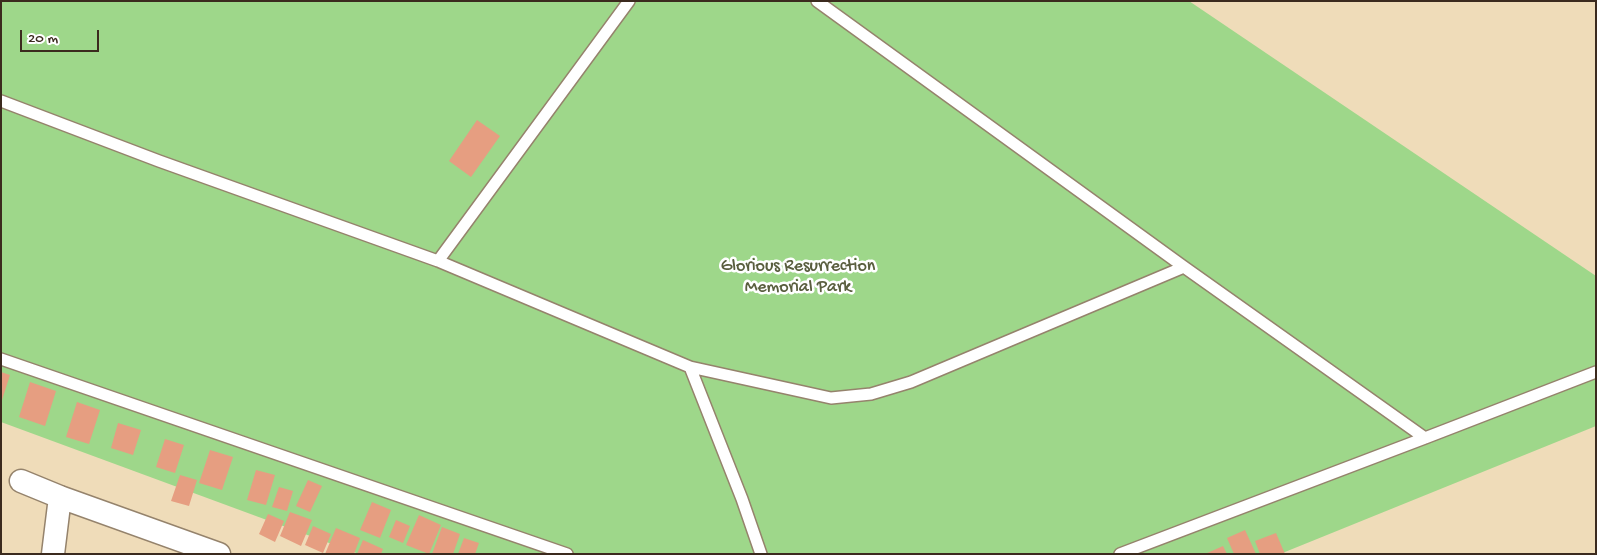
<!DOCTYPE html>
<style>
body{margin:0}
#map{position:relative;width:1597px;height:555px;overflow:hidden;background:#efdcb9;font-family:"Gochi Hand",sans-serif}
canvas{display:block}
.frame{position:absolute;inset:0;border:2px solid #3b2a1e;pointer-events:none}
.scale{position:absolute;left:20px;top:30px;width:79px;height:22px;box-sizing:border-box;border:2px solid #3b2a1e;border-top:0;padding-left:6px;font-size:15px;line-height:18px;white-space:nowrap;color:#3b2a1e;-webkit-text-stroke:4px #fff;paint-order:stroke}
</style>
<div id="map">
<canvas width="1597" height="555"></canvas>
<div class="frame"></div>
<div class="scale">20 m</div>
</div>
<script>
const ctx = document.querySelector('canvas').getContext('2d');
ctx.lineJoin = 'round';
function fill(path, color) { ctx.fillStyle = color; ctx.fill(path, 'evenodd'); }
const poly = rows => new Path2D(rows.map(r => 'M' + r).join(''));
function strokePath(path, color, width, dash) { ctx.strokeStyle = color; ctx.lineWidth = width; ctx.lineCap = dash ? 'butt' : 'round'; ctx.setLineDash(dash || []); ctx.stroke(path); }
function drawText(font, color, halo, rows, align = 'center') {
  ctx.font = font + ' "Gochi Hand",sans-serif'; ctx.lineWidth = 5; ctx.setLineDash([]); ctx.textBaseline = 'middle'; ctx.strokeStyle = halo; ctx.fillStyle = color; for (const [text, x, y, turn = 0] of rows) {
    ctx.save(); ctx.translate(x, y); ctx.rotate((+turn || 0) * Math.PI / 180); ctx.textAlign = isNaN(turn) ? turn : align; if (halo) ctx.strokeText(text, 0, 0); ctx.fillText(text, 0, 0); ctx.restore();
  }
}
const green = poly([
 [1,1,1189,1,1596,276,1596,426,1280,554,359,554,1,422]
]);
const building = poly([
 [477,120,500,136,471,177,449,161],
 [1,372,10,375,2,400,1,400],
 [30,382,56,391,45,426,19,417],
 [77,402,100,410,89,444,66,437],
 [118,423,141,430,133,455,111,448],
 [165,439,184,445,175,473,156,467],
 [210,450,233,457,222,490,199,483],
 [256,470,275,475,266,505,247,500],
 [180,475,197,480,189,506,171,501],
 [308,480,322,486,310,512,296,506],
 [279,487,293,491,287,511,272,507],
 [372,502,391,510,380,538,360,530],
 [290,512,312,520,301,546,280,536],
 [268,514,284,521,275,542,259,534],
 [419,515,441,525,429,554,406,545],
 [396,520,410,526,403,543,389,537],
 [313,526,331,534,323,553,305,545],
 [442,527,460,534,453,554,432,554],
 [336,528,360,538,354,554,325,554],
 [1245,530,1256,554,1234,554,1227,538],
 [1276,533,1285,554,1260,554,1255,541],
 [464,538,479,543,475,554,458,554],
 [363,540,383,549,381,554,357,554],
 [1223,546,1227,554,1205,554]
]);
const lane = poly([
 [817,1,1184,267,1425,438,1596,372],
 [1,101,159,161,438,261,690,367,831,398,871,394,911,382,1184,267],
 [438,261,629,1],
 [1,359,567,554],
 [690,367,742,499,761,554],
 [1120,554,1425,438]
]);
const street = poly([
 [21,481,60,497,219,554],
 [53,554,60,497]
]);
const parkNames = [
 ["Glorious Resurrection",798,267],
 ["Memorial Park",798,288]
];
fill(green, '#9ed78a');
fill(building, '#e69e81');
strokePath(lane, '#95836c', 14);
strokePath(street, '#95836c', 25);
strokePath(lane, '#fff', 11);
strokePath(street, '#fff', 22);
drawText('18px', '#595e3e', '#fff', parkNames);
</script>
